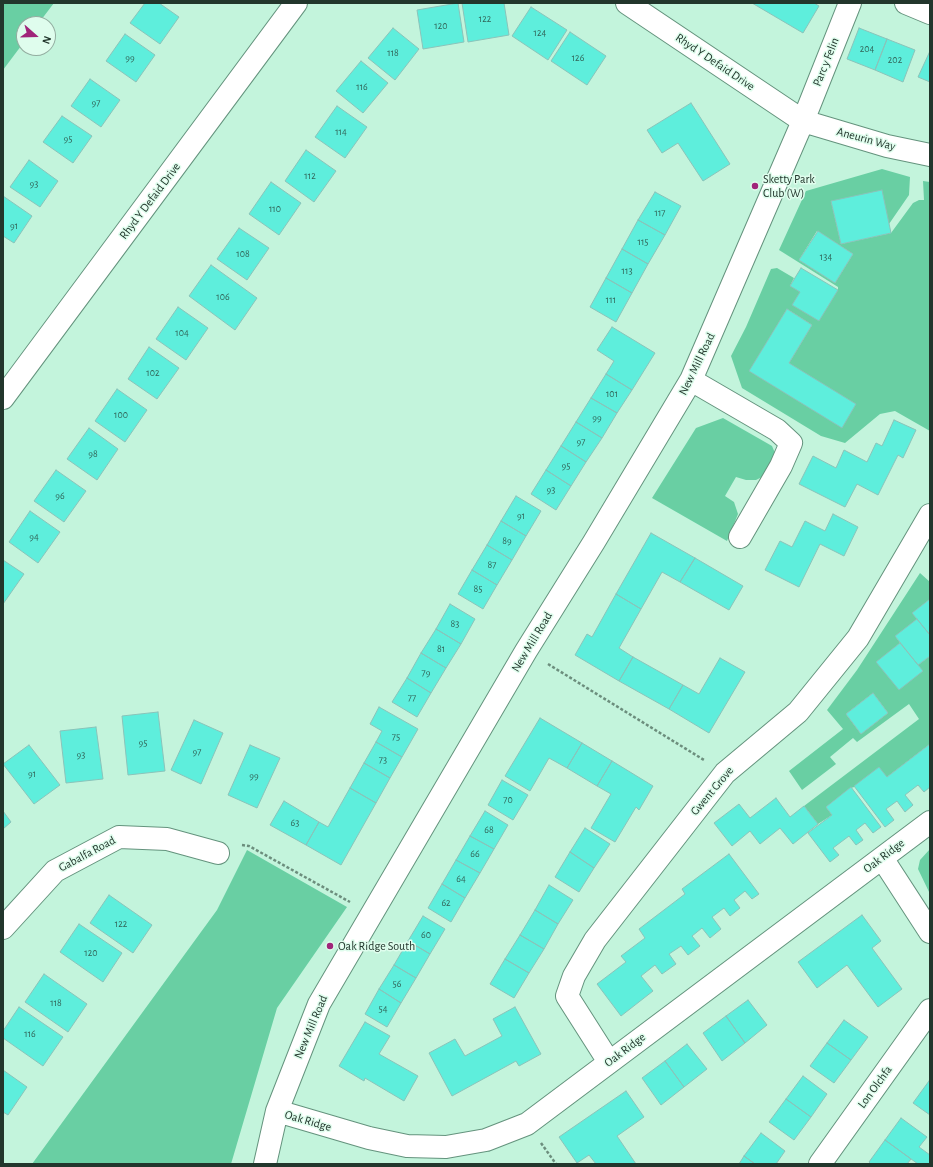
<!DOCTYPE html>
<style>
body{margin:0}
#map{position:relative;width:933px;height:1167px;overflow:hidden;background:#c3f4dc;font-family:"Alegreya Sans",sans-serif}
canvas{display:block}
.frame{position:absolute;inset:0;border:4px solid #22362c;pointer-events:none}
.north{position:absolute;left:16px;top:16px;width:40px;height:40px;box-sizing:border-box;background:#dffded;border:1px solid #93ada0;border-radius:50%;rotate:110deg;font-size:11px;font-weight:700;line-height:16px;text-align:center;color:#22362c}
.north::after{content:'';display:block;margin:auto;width:14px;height:18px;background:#a0257a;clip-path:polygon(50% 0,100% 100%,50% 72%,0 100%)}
</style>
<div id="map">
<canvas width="933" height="1167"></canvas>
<div class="frame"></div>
<div class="north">N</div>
</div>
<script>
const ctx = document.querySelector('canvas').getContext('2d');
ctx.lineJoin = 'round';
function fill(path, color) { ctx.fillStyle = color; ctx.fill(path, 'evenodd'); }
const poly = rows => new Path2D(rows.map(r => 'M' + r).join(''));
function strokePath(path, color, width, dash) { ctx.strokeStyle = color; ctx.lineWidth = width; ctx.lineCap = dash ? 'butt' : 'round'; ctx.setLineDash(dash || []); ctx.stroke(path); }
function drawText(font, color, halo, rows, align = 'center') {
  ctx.font = font + ' "Alegreya Sans",sans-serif'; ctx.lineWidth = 3; ctx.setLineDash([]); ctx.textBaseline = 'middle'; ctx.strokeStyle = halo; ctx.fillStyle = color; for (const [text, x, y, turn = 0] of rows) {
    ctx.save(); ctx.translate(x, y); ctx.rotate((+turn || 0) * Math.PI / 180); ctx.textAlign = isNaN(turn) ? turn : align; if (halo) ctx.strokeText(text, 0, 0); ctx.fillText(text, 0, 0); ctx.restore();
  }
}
const green = poly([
 [3,3,54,3,38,24,24,24,24,42,3,70],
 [882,169,910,177,909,195,889,224,831,201,841,244,891,233,913,203,919,200,924,200,923,181,930,182,930,431,895,411,880,414,845,443,821,436,742,388,731,356,746,327,771,269,777,268,794,278,790,286,838,290,838,287,779,250,806,191],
 [817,231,853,254,835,283,799,260],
 [787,309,812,325,789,363,842,427,750,371],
 [723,418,772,446,775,453,773,461,764,476,756,480,746,480,736,477,725,496,734,502,738,514,727,541,652,498,696,428],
 [920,573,930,582,930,599,913,613,917,619,896,637,900,643,877,662,922,671,918,665,930,656,930,744,887,777,851,788,826,807,832,815,818,824,804,806,919,719,909,704,857,742,853,738,830,757,836,764,802,790,789,771,843,729,827,710,857,670],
 [873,693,888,713,861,734,846,714],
 [930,849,930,894,918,869,920,860],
 [247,850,347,907,277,1008,231,1164,32,1164,217,910]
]);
const building = poly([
 [145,3,159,3,179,17,160,44,130,23,145,3],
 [458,3,464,42,423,49,417,10,458,3],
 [462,3,504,3,509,35,468,42,462,3],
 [752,3,814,3,819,6,803,33,752,3],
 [531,7,567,30,548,60,512,36,531,7],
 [393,28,419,49,395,80,368,58,393,28],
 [859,28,887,39,875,70,847,59,859,28],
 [570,32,606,56,587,85,551,61,570,32],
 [125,34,155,55,136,82,106,61,125,34],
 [887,39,915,50,903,82,875,70,887,39],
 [930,51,930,82,918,77,930,51],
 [361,61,388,83,363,113,336,91,361,61],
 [90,79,120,100,101,127,71,106,90,79],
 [691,103,730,164,703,181,678,143,662,153,647,130,691,103],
 [337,106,367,127,345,158,315,137,337,106],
 [62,116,92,136,73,163,43,142,62,116],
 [306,150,336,171,314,202,285,181,306,150],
 [29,160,58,181,40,207,10,187,29,160],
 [271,182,301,203,279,235,249,214,271,182],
 [882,190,891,233,841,244,831,201,882,190],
 [655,192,681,206,665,235,638,220,655,192],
 [3,196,32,216,14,243,3,236,3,196],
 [638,220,665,235,648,264,622,249,638,220],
 [239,228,269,248,247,280,217,259,239,228],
 [818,231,853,254,835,283,799,260,818,231],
 [622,249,648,264,632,293,606,278,622,249],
 [211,265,257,298,235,330,189,296,211,265],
 [801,268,838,290,819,321,792,305,800,292,790,286,801,268],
 [606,278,632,293,616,322,590,307,606,278],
 [178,307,208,328,186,360,156,339,178,307],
 [787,309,812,325,789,363,856,404,842,428,749,371,787,309],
 [612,327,655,353,632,390,606,374,614,361,597,350,612,327],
 [149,347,179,368,157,399,128,379,149,347],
 [606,374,632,390,617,413,591,398,606,374],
 [117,389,147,410,125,442,95,421,117,389],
 [591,398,617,413,602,438,576,422,591,398],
 [894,420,916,430,903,458,898,455,878,495,857,484,845,507,799,484,813,456,836,468,844,450,867,462,876,443,882,446,894,420],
 [576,422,602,438,586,462,561,446,576,422],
 [89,428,118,449,97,480,67,459,89,428],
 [561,446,586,462,571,486,546,470,561,446],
 [56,470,86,491,64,522,34,501,56,470],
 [546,470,571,486,556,510,531,494,546,470],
 [516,496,541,511,526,536,501,521,516,496],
 [30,511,60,532,38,563,9,542,30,511],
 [833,514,858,527,844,556,820,544,799,587,765,570,780,541,792,547,805,521,825,531,833,514],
 [501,521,526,536,512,560,487,545,501,521],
 [651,533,695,558,680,582,662,572,641,609,616,594,651,533],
 [487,545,512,560,497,585,472,570,487,545],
 [695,558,743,586,729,610,680,582,695,558],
 [3,560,24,574,3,604,3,560],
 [472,570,497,585,483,609,458,594,472,570],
 [616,594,641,609,619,648,633,657,619,681,575,655,587,634,592,637,616,594],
 [930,599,930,635,912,613,930,599],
 [450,604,475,619,461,644,436,629,450,604],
 [917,619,930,635,930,656,918,665,895,636,917,619],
 [436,629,461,644,446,668,421,653,436,629],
 [900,643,923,671,899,690,876,662,900,643],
 [421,653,446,668,431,693,407,678,421,653],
 [633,657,683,685,669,709,619,681,633,657],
 [720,658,745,672,709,733,669,709,683,685,699,694,720,658],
 [407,678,431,693,417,717,392,702,407,678],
 [873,693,888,713,861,734,846,714,873,693],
 [379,707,418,729,402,757,376,742,382,731,370,724,379,707],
 [158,712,165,771,128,775,122,716,158,712],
 [540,718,582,743,567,768,549,758,530,791,505,776,540,718],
 [194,720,223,733,201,784,171,770,194,720],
 [96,727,103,779,66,783,60,731,96,727],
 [376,742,402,757,390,778,364,763,376,742],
 [582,743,612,761,597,786,567,768,582,743],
 [930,744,930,787,924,792,918,785,905,795,913,805,905,812,897,801,886,809,894,820,885,827,854,786,879,767,887,777,930,744],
 [29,745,60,785,34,804,3,764,29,745],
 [250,745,280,758,257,808,228,795,250,745],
 [612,761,653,786,639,810,636,807,615,842,591,828,611,794,597,786,612,761],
 [364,763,390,778,376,803,350,788,364,763],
 [502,780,528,795,513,820,488,805,502,780],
 [851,787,881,827,873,833,865,823,856,830,863,840,856,845,849,836,833,848,839,855,830,862,808,833,832,815,826,807,851,787],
 [350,788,376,803,341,865,306,845,319,822,328,827,350,788],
 [776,798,790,817,804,806,818,824,793,844,780,828,760,844,750,831,732,846,714,823,739,804,750,818,776,798],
 [284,801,319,822,306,845,270,825,284,801],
 [3,811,11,822,3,829,3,811],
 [485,811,508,825,494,849,470,836,485,811],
 [585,828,610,844,594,868,570,852,585,828],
 [470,836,494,849,480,873,456,860,470,836],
 [570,852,594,868,579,892,555,877,570,852],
 [729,854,759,894,752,899,745,891,734,900,740,908,730,916,724,908,712,917,721,929,710,938,702,928,692,936,700,946,688,955,681,946,669,954,676,964,662,974,655,965,641,976,653,991,621,1016,597,984,626,962,621,956,645,938,639,929,685,894,682,889,729,854],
 [456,860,480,873,465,898,442,884,456,860],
 [442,884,465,898,451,922,428,908,442,884],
 [549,885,573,900,558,924,535,910,549,885],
 [109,895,152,925,133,953,90,923,109,895],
 [535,910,558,924,544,949,520,935,535,910],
 [862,915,881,941,872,948,902,989,878,1007,847,965,817,988,798,962,862,915],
 [423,916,445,929,430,954,408,941,423,916],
 [79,924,122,953,103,982,60,952,79,924],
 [520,935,544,949,529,973,505,959,520,935],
 [408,941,430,954,416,978,394,965,408,941],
 [505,959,529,973,514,998,490,984,505,959],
 [394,965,416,978,401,1003,379,989,394,965],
 [44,974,87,1004,68,1032,25,1002,44,974],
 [379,989,401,1003,387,1027,365,1014,379,989],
 [748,1000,767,1025,745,1043,726,1016,748,1000],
 [19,1007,63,1037,43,1066,3,1038,3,1031,19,1007],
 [515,1007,541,1054,519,1066,516,1061,452,1096,429,1053,455,1039,465,1056,502,1036,493,1019,515,1007],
 [726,1016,745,1043,722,1061,703,1033,726,1016],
 [844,1020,868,1037,851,1060,827,1043,844,1020],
 [365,1022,390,1036,379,1054,418,1076,404,1101,365,1078,364,1081,339,1066,365,1022],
 [827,1043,851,1060,834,1083,810,1066,827,1043],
 [687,1044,707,1069,684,1087,665,1061,687,1044],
 [665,1061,684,1087,661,1105,642,1078,665,1061],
 [3,1070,27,1087,8,1115,3,1112,3,1070],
 [803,1076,827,1094,811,1117,786,1099,803,1076],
 [929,1081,930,1082,930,1115,913,1103,929,1081],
 [626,1091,644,1117,617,1136,636,1164,596,1164,589,1155,577,1163,559,1137,626,1091],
 [786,1099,811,1117,794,1140,769,1122,786,1099],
 [901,1118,927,1137,919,1147,930,1155,930,1164,918,1164,885,1140,901,1118],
 [761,1133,785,1151,776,1164,755,1164,744,1156,761,1133],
 [885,1140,911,1159,907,1164,871,1164,869,1162,885,1140],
 [744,1156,755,1164,739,1164,744,1156]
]);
const path = poly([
 [548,664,704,760],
 [242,845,249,846,350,902],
 [541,1143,556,1164]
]);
const minor = poly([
 [627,3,803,121,887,146,930,155],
 [906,3,930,13],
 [691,380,777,430,791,443,781,466,740,537],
 [3,398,296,3],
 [882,858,930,932],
 [3,928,55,871,119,837,167,839,218,853],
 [609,1062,567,996,574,976,595,940,725,773,798,712,858,638,930,515],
 [277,1111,369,1138,407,1146,446,1147,486,1140,527,1124,930,822],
 [265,1164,277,1111,319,1004,526,651,594,542,691,380,803,121,850,3],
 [820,1164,930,1010]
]);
const markers = [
 [755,186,4,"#a0257a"],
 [330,946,4,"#a0257a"]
];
const numberNames = [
 ["122",485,19],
 ["120",441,26],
 ["124",540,33],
 ["204",867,49],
 ["118",393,53],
 ["99",130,58],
 ["126",578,58],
 ["202",895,60],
 ["116",362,87],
 ["97",96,103],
 ["114",341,132],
 ["95",68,139],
 ["112",310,176],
 ["93",34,184],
 ["110",275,209],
 ["117",660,213],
 ["91",14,226],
 ["115",643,242],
 ["108",243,254],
 ["134",826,257],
 ["113",627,271],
 ["106",223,297],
 ["111",611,300],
 ["104",182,333],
 ["102",153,373],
 ["101",612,394],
 ["100",121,415],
 ["99",597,418],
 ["97",581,442],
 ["98",93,454],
 ["95",566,466],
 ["93",551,490],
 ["96",60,496],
 ["91",521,516],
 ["94",34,537],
 ["89",507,541],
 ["87",492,565],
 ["85",478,589],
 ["83",455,624],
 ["81",441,649],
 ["79",426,673],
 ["77",412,698],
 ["75",396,737],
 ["95",143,743],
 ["97",197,752],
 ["93",81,755],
 ["73",383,760],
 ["91",32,774],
 ["99",254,776],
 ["70",508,800],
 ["63",295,823],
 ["68",489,830],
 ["66",475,854],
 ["64",461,879],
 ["62",446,903],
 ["122",121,924],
 ["60",426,935],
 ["120",91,953],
 ["56",397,984],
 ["118",56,1003],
 ["54",383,1009],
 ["116",30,1034]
];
const streetNames = [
 ["Rhyd Y Defaid Drive",715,62,34],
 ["Parc y Felin",826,62,-68],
 ["Aneurin Way",866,139,15],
 ["Rhyd Y Defaid Drive",150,201,-53],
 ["New Mill Road",697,364,-64],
 ["New Mill Road",532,642,-59],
 ["Gwent Grove",712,791,-50],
 ["Gabalfa Road",87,854,-28],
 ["Oak Ridge",884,856,-37],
 ["New Mill Road",311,1027,-67],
 ["Oak Ridge",625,1050,-37],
 ["Lon Olchfa",875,1087,-54],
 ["Oak Ridge",308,1121,16]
];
const poiNames = [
 ["Sketty Park",763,179],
 ["Club (W)",763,193],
 ["Oak Ridge South",338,946]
];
fill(green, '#69cfa3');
fill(building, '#5eeedc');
strokePath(building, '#8ac3b9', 1);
strokePath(minor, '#64937d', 24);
strokePath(path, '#6c8e7d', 2.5, [3, 2]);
strokePath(minor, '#fff', 22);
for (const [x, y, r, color] of markers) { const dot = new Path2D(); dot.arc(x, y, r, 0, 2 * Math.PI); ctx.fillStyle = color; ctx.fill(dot); strokePath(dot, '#dffded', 1.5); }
drawText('10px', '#316458', null, numberNames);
drawText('12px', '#22362c', '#dffded', streetNames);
drawText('12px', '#22362c', '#dffded', poiNames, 'left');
</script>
